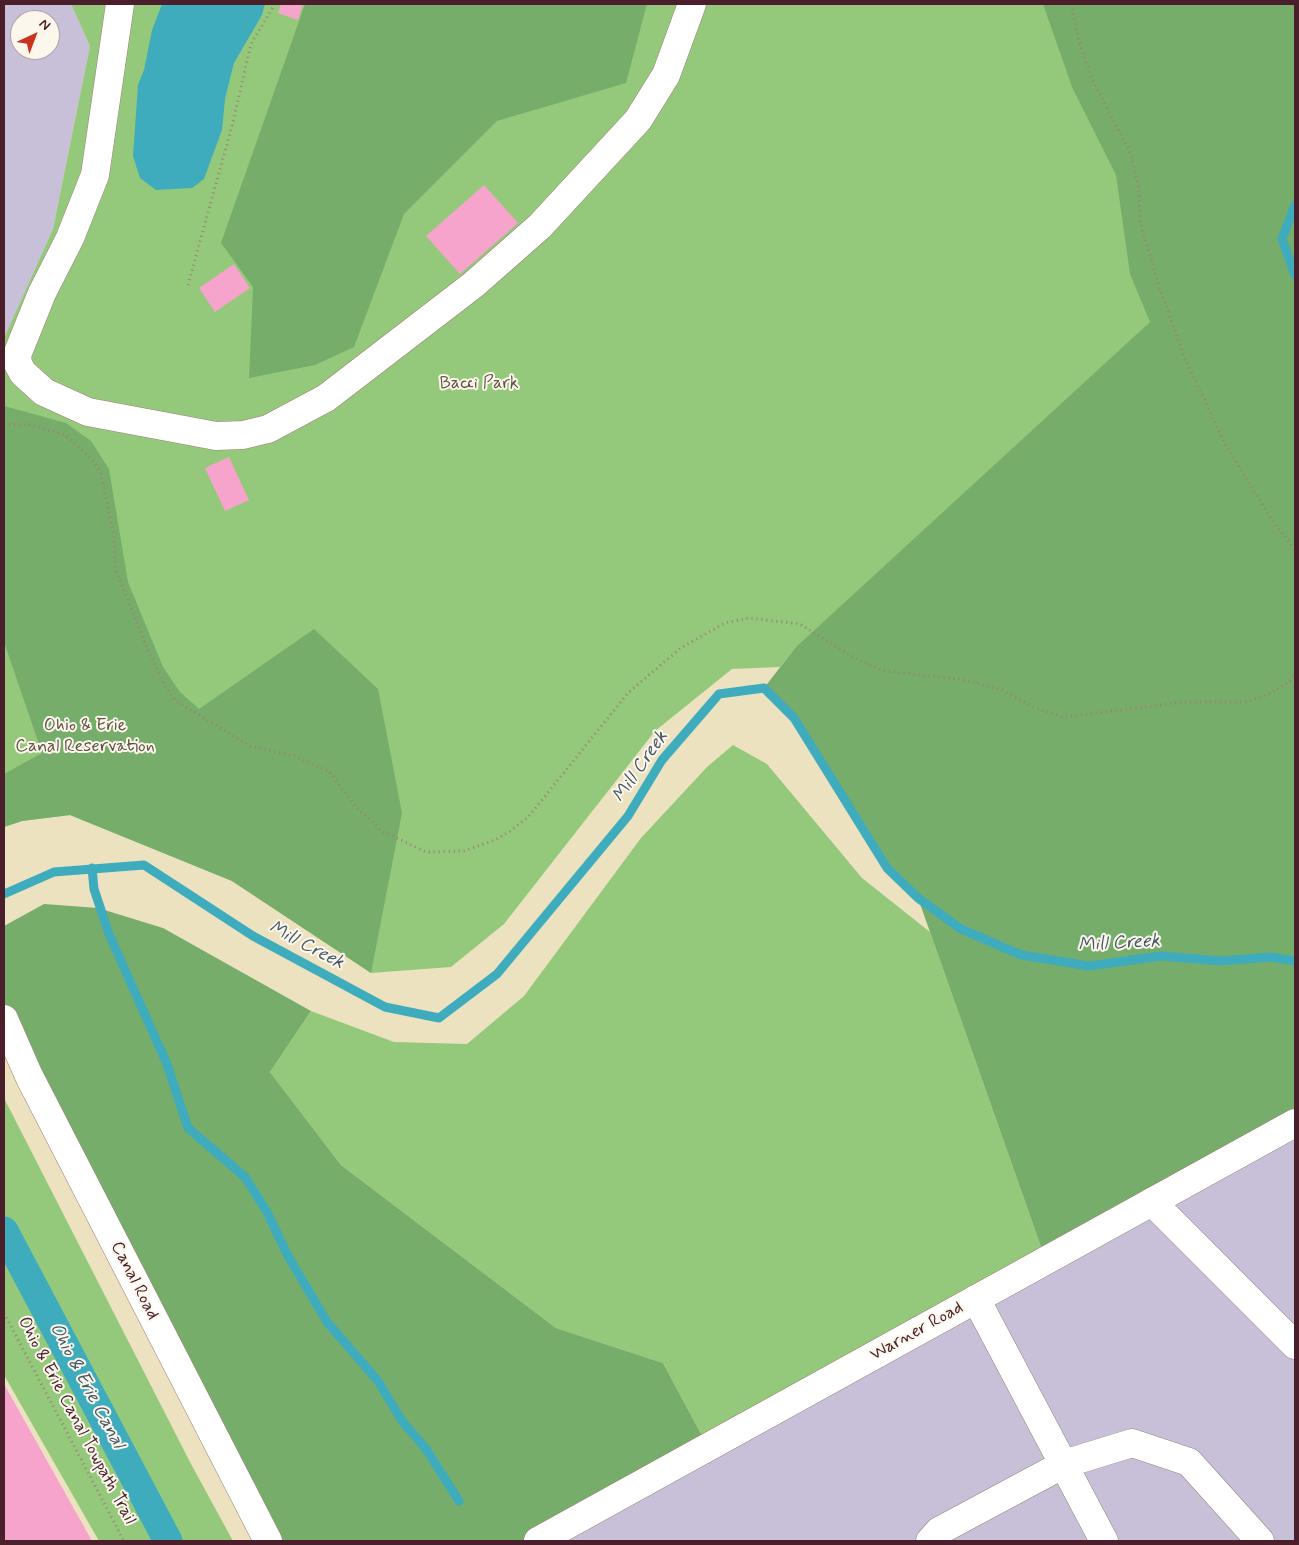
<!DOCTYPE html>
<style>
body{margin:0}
#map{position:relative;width:1299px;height:1545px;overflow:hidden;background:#ece2c0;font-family:Mynerve,sans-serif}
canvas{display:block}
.frame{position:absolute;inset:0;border:5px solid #4a1f2b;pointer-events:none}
.north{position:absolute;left:10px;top:10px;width:50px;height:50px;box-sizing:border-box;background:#fbf7ec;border:1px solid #b4a19f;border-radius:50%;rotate:43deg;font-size:14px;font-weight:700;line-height:20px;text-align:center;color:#4a1f2b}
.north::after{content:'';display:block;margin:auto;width:18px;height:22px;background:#c8321e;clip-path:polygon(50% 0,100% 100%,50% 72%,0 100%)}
</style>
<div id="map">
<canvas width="1299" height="1545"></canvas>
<div class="frame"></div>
<div class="north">N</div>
</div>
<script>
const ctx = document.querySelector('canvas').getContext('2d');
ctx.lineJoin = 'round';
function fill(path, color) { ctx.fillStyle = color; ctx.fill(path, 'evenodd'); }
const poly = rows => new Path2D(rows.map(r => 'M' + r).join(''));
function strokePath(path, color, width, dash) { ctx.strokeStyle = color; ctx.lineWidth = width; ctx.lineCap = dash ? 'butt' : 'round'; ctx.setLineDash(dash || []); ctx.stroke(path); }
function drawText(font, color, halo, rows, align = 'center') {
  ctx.font = font + ' Mynerve,sans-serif'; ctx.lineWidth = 4; ctx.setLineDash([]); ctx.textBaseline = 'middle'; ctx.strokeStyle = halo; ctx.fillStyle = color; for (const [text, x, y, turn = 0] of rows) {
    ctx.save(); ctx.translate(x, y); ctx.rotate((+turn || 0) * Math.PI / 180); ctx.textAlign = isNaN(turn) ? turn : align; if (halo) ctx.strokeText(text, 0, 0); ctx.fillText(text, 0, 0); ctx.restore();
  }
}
const industrial = poly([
 [4,4,71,4,90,46,53,229,4,338],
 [20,20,50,20,50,50,20,50],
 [1295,1123,1295,1541,538,1541]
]);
const green = poly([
 [71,4,1083,4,1239,436,795,648,780,667,732,669,655,731,504,924,451,967,371,973,232,881,70,815,22,821,4,827,4,338,53,229,90,46],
 [733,745,767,764,862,878,930,932,1046,1261,708,1447,663,1363,556,1328,341,1165,270,1072,311,1011,394,1042,467,1044,524,996,641,838,707,767],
 [4,1098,191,1464,233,1541,99,1541,4,1375]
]);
const forest = poly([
 [305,4,647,4,626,83,497,121,404,214,354,347,315,365,249,378,253,287,221,243],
 [1043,4,1295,4,1295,1123,1046,1261,918,898,887,868,794,718,764,688,795,648,1150,322,1130,274,1116,175,1072,87],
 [4,406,66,423,91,441,109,469,128,582,163,667,180,692,199,709,314,629,378,689,402,813,371,973,232,881,70,815,22,821,4,827,4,774,42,753,4,642],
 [44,904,98,908,163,928,311,1011,270,1072,341,1165,556,1328,663,1363,708,1447,538,1541,268,1541,4,1019,4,926]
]);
const water = poly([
 [162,4,265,4,262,15,234,63,225,99,222,130,204,179,192,188,156,190,140,178,133,156,138,85,144,70,152,30]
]);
const stream = poly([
 [1295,205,1282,239,1295,275],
 [92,868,94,889,109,934,167,1064,188,1128,245,1177,267,1212,288,1256,327,1322,378,1381,402,1421,426,1449,459,1501],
 [4,894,54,872,144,865,253,936,385,1007,439,1018,497,974,628,816,662,760,719,694,764,688,794,718,887,868,918,898,961,929,1021,955,1089,966,1161,956,1221,961,1271,957,1295,961]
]);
const canal = poly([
 [4,1231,168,1541]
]);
const building = poly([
 [281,4,303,4,298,20,278,13],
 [484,185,518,223,460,274,426,236],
 [234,264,250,288,215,312,199,288],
 [229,457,249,500,225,511,205,468],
 [4,1384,92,1541,4,1541]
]);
const path = poly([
 [1071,4,1078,38,1092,79,1131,154,1138,184,1141,225,1160,289,1184,356,1224,442,1273,522,1295,549],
 [188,285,232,126,251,44,275,4],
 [4,424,29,425,66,435,94,462,101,474,114,535,115,568,148,651,165,686,176,701,250,746,294,756,329,771,357,808,382,831,426,852,464,851,495,840,510,831,529,816,628,693,682,647,725,623,749,618,800,624,856,659,886,671,958,679,1000,689,1033,707,1064,717,1184,702,1245,702,1269,694,1289,682,1295,675],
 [4,1313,124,1541]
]);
const minor = poly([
 [120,4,95,175,70,238,42,293,17,355,18,364,23,373,44,392,88,412,216,436,243,435,268,429,326,398,473,285,540,226,638,120,666,75,692,4],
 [4,1019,29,1076,268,1541],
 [1152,1202,1295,1345],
 [976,1299,1104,1541],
 [930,1541,939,1531,1064,1464,1132,1443,1189,1462,1260,1541]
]);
const major = poly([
 [538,1541,1295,1123]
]);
const parkNames = [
 ["Bacci Park",479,384],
 ["Ohio & Erie",85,726],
 ["Canal Reservation",85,747]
];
const streetNames = [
 ["Canal Road",134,1281,63],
 ["Warner Road",917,1332,-29],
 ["Ohio & Erie Canal Towpath Trail",76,1421,62]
];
const waterNames = [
 ["Mill Creek",641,767,-55],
 ["Mill Creek",1119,944,-3],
 ["Mill Creek",306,946,28],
 ["Ohio & Erie Canal",86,1386,62]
];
fill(industrial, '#c7c0d8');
fill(green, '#94c97b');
fill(forest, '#77ad6b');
fill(water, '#3facbd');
strokePath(stream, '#3facbd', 9);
strokePath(canal, '#3facbd', 29);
fill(building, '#f6a4cc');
strokePath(minor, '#9b8076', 29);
strokePath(major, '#9b8076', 29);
strokePath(path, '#9b8076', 3, [1, 4]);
strokePath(minor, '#fff', 28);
strokePath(major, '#fff', 28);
drawText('18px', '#605243', '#fbf7ec', parkNames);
drawText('18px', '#4a1f2b', '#fbf7ec', streetNames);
drawText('italic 19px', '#465765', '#fbf7ec', waterNames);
</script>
